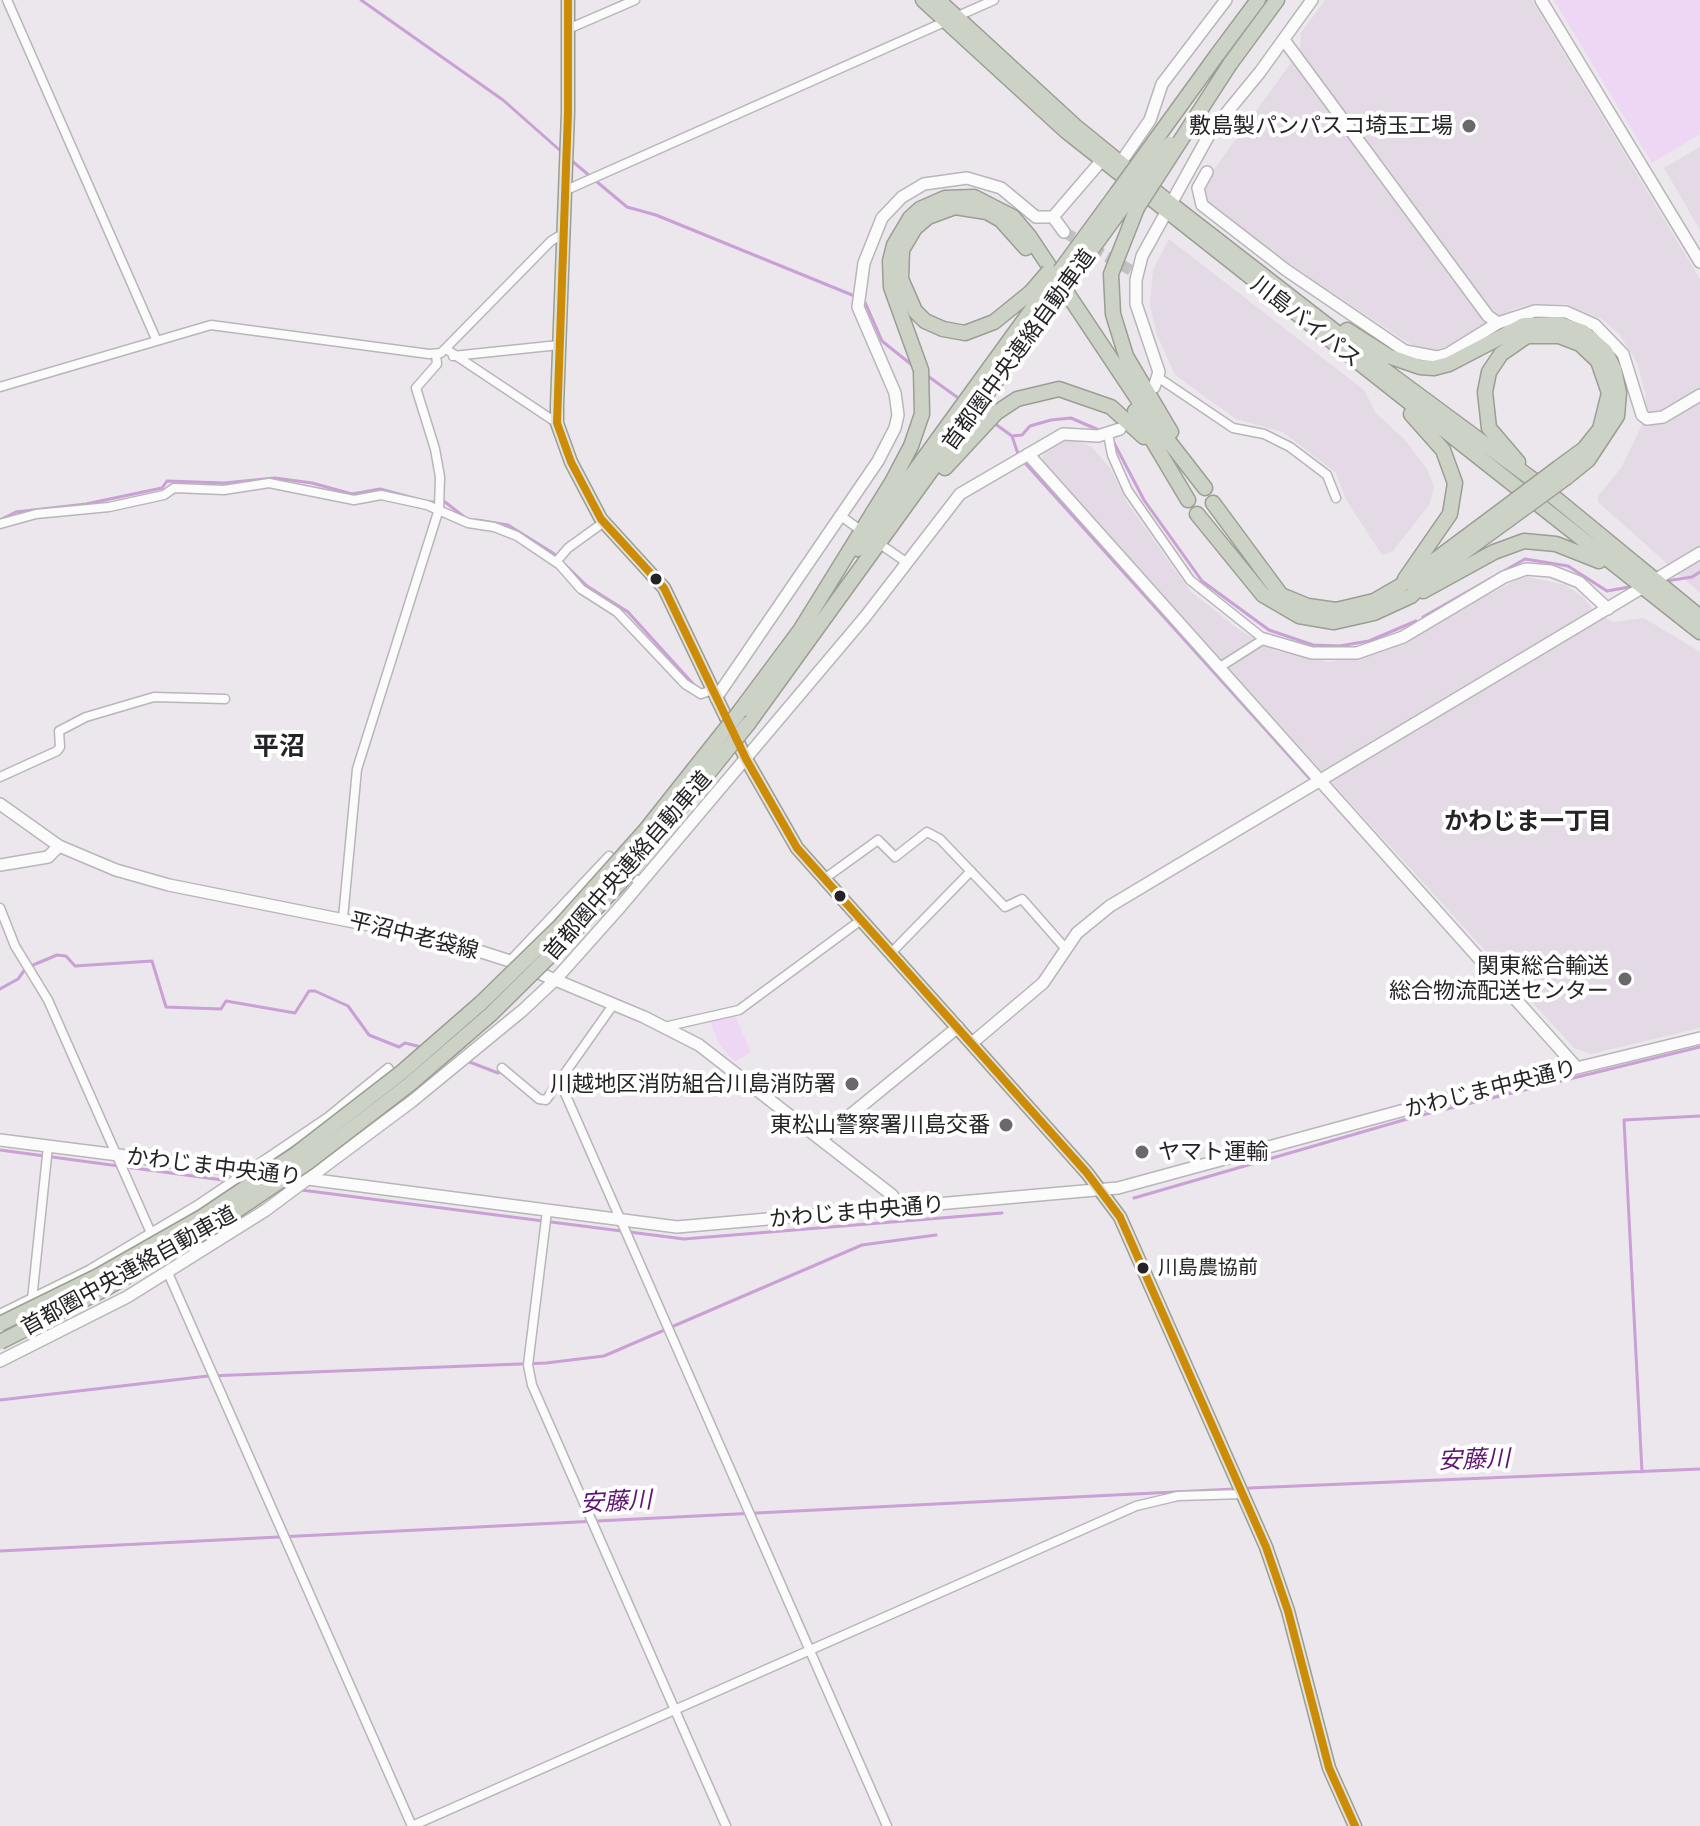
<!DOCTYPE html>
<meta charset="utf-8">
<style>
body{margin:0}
canvas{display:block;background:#ebe7ec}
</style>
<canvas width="1700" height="1826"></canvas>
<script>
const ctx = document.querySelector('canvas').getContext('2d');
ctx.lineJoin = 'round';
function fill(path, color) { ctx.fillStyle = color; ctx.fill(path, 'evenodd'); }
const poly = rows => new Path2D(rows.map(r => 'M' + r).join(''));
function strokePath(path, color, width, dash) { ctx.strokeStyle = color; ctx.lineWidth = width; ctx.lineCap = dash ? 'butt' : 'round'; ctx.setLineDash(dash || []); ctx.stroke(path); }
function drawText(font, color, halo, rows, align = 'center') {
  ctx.font = font + ' "Crimson Pro","Noto Sans JP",serif'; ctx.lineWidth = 8; ctx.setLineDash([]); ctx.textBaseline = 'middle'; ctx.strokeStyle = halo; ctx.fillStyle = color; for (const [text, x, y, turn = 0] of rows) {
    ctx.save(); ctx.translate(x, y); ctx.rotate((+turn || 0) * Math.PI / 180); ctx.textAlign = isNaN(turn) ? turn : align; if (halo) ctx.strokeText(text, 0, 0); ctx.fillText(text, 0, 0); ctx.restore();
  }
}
const built = poly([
 [1325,0,1532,0,1700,279,1700,593,1598,502,1598,496,1621,468,1641,427,1646,396,1637,362,1619,334,1602,319,1566,304,1528,305,1513,309,1452,345,1434,350,1418,349,1313,280,1209,206,1202,198,1202,190,1210,175,1300,50,1301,33],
 [1700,147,1700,230,1664,168],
 [1169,239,1364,390,1376,413,1405,440,1427,469,1434,486,1430,504,1392,552,1382,555,1346,500,1336,473,1283,432,1236,419,1175,375,1157,335,1150,305,1153,270],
 [1072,438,1092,447,1110,468,1128,504,1190,591,1238,629,1276,651,1328,662,1374,654,1524,576,1566,585,1584,598,1595,612,1613,622,1644,618,1700,652,1700,1028,1591,1054,1574,1048,1048,471,1042,460,1045,450,1059,440]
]);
const green = poly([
 [1554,0,1700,0,1700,134,1652,163],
 [735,1015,751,1052,735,1062,719,1044,710,1021]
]);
const stream = poly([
 [361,0,503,100,563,153],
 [572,161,627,207,656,215,857,297],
 [864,300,882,341,912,365],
 [925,374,961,400],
 [994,423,1012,436,1019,457],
 [1012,436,1022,435,1030,426,1051,420,1071,418,1101,431],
 [1113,441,1144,500,1202,581,1269,630,1313,645,1339,646,1369,641,1416,621],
 [1024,462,1311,780],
 [428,502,445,502,463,516],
 [0,520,16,512,86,504,162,488,167,481,224,483,275,478,312,483,352,494,380,489,421,500],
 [477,520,508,525,553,553,587,586,628,612,695,686],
 [1666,581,1692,577,1700,572],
 [1423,617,1525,559,1568,566,1607,591,1635,586],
 [1317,785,1357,830],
 [0,989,18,979,26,968,57,955,66,956,75,966,152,961,166,1007,221,1009,226,1001,295,1013,309,991,315,991,348,1006,369,1035,399,1047,405,1043,421,1047],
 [467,1061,498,1073,504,1071],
 [0,1150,230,1181],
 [301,1190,684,1239,1002,1213],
 [1134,1198,1414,1117,1700,1047],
 [0,1400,208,1376,546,1363,604,1356,862,1245,936,1235],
 [1642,1472,1624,1120,1700,1116],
 [1249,1488,1700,1469],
 [0,1551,1234,1489]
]);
const secondaryTunnel = poly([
 [1064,232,1132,271]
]);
const street = poly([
 [7,0,156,339],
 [568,29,635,0],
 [564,191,994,0],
 [446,349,557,423],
 [453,356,559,345],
 [1159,378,1233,428,1264,434,1290,447,1327,475,1336,498],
 [0,387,211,325,429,354,441,353,551,241,561,235],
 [1108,434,1112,455,1128,491,1190,580,1264,639,1220,667],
 [841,516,863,532],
 [0,524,36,514,109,507,164,495,174,488,224,490,269,483,354,500,381,495,427,505,468,523,494,527,517,536,560,565,581,589,617,612,685,684,701,694,712,690],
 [877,542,906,562],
 [556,562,568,548,604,522],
 [0,777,57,751,60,747,59,731,86,717,154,697,225,699],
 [824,879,878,840,895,857,927,832,940,839,1005,907,1022,899,1066,949],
 [0,908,15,946,48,1000,151,1233],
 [343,918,357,769,439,509,440,477,435,449,416,388,437,364,436,354],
 [891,953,971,871],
 [510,961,609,856,640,883],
 [664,1027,739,1010,861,920],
 [502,1068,539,1099,546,1100,613,1005],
 [560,1082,887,1826],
 [547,1211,528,1365,532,1385,726,1826],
 [168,1273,412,1826],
 [32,1300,48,1146],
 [0,1314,89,1270,196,1206,328,1117,388,1068,397,1081],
 [412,1826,1136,1506,1178,1496,1244,1494]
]);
const secondary = poly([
 [1541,0,1700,262],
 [1284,40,1488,316,1498,323,1535,311,1566,312,1595,325,1623,354,1642,415,1647,419,1663,417,1700,395],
 [1121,162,1150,120,1162,84,1226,0],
 [1207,172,1198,188,1202,205,1286,270,1405,351,1437,357,1448,354,1498,323],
 [1053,217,1064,232],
 [1154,387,1159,372,1136,304,1136,280,1142,256,1210,133,1260,72,1312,0],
 [1028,454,1577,1068],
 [1264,639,1312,653,1357,653,1403,637,1504,577,1526,569,1551,571,1579,582,1608,609],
 [716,698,878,461,895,428,898,415,895,393,858,307,864,263,882,218,902,197,924,184,967,178,1001,188,1036,217,1053,217,1102,160],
 [0,804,59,846,116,870,169,885,444,940,510,961,644,1017,699,1045,892,1195,901,1208],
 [0,865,48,857,59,846],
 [972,1043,1043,983,1077,933,1110,906,1700,553],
 [821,1139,958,1027],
 [0,1140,268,1174],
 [285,1176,677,1227,1118,1188,1408,1109,1700,1038],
 [0,1361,127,1297,266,1210,411,1102,523,1010,555,980,621,906,865,617,960,494,1063,434,1098,436,1120,429]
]);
const primary = poly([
 [568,0,568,112,557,405,557,423,571,462,601,519,664,588,746,759,797,848,1087,1173,1120,1217,1266,1547,1288,1611,1329,1768,1355,1826]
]);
const highway = poly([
 [923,0,1066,131,1700,632],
 [938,0,1075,126,1171,204,1390,374,1532,479,1700,617],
 [1217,55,1258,0],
 [1230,64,1277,0],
 [1137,208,1111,274,1113,314,1126,356,1171,432],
 [1026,248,1001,220,987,212,955,207,928,217,915,228,902,250,901,279,915,311,925,321,943,329,965,333,994,322,1031,292],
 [1068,260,1117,193],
 [1075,272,1127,201],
 [1347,330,1388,356,1420,367,1434,368,1449,364,1524,325,1559,324,1583,332,1605,351,1614,369,1619,393,1617,416,1588,460,1567,477],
 [1135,411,1188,500],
 [1518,462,1489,428,1485,392,1489,372,1501,354,1527,336,1559,336,1580,344,1598,361,1609,393,1600,429,1584,449,1558,468],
 [945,468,996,413,1017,399,1059,389,1111,407,1144,437],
 [1213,503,1281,595,1308,606,1336,610,1374,601,1400,586,1498,513],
 [1197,514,1263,595,1299,616,1334,622,1374,613,1411,596,1431,576,1508,520],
 [858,549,1038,301],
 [1405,579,1450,514,1455,483,1443,450,1411,414],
 [1423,591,1494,552,1524,541,1556,544,1599,561],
 [801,629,892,482,911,446,922,414,921,370,891,287,890,261,894,245,910,218,920,209,945,198,974,197,1013,217,1029,236,1149,416,1205,488],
 [740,711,807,621],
 [748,724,1045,313]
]);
const highwayBridge = poly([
 [1117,193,1217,55],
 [1127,201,1170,144],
 [1137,208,1230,64],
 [1031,292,1049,271],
 [1038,301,1068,260],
 [1045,313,1075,272],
 [1498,513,1558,468],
 [1508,520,1567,477],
 [0,1324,98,1276,202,1217,296,1154,402,1072,481,1003,561,925,644,832,740,711],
 [0,1342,105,1289,209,1229,307,1163,410,1084,491,1014,572,934,619,884,748,724]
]);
const bus1 = poly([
 [568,0,568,112,557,423,571,462,601,519,664,588,746,759,797,848,1087,1173,1120,1217,1266,1547,1288,1611,1329,1768,1355,1826]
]);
const markers = [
 [1469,126,8,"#6a686b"],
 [656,579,7,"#252326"],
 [840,896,7,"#252326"],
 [1625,979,8,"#6a686b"],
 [852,1084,8,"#6a686b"],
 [1006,1125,8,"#6a686b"],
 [1142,1152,8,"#6a686b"],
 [1143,1268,7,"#252326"]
];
const busNames = [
 ["川島農協前",1158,1268]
];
const poiNames = [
 ["敷島製パンパスコ埼玉工場",1453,126],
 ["関東総合輸送",1609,966],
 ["総合物流配送センター",1609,991],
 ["川越地区消防組合川島消防署",836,1084],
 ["東松山警察署川島交番",990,1125],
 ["ヤマト運輸",1158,1152,"left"]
];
const streetNames = [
 ["川島バイパス",1306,322,38],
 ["首都圏中央連絡自動車道",1019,350,-54],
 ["首都圏中央連絡自動車道",628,866,-49],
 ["平沼中老袋線",414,936,14],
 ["かわじま中央通り",1491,1089,-14],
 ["かわじま中央通り",214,1167,7],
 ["かわじま中央通り",857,1212,-5],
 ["首都圏中央連絡自動車道",129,1271,-29]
];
const neighbourhoodNames = [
 ["かわじま一丁目",1528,822]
];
const waterNames = [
 ["安藤川",1474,1460,-2],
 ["安藤川",616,1502,-3]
];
const quarterNames = [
 ["平沼",279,747]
];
fill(built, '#e3dae5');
fill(green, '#eed6f5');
strokePath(stream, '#caa0d6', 3);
strokePath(secondaryTunnel, '#c3c0c4', 11, [11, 5.5]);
strokePath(street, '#b8b6b9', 11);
strokePath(secondary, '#b8b6b9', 14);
strokePath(primary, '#9b9e93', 15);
strokePath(highway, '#9b9e93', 17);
strokePath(street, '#fcfbfc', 8);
strokePath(secondary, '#fcfbfc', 11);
strokePath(primary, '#e0e3db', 12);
strokePath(highway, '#cdd2c6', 14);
strokePath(highwayBridge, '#9b9e93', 17, []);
strokePath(highwayBridge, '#cdd2c6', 14);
strokePath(bus1, '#cd8c08', 8);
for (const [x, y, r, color] of markers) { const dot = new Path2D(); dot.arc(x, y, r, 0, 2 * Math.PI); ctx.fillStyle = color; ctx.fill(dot); strokePath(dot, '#fff', 3); }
drawText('20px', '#252326', '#fff', busNames, 'left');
drawText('22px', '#252326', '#fff', poiNames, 'right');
drawText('22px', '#252326', '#fff', streetNames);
drawText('bold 24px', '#252326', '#fff', neighbourhoodNames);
drawText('italic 24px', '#5e1470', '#fff', waterNames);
drawText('bold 26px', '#252326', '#fff', quarterNames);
</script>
